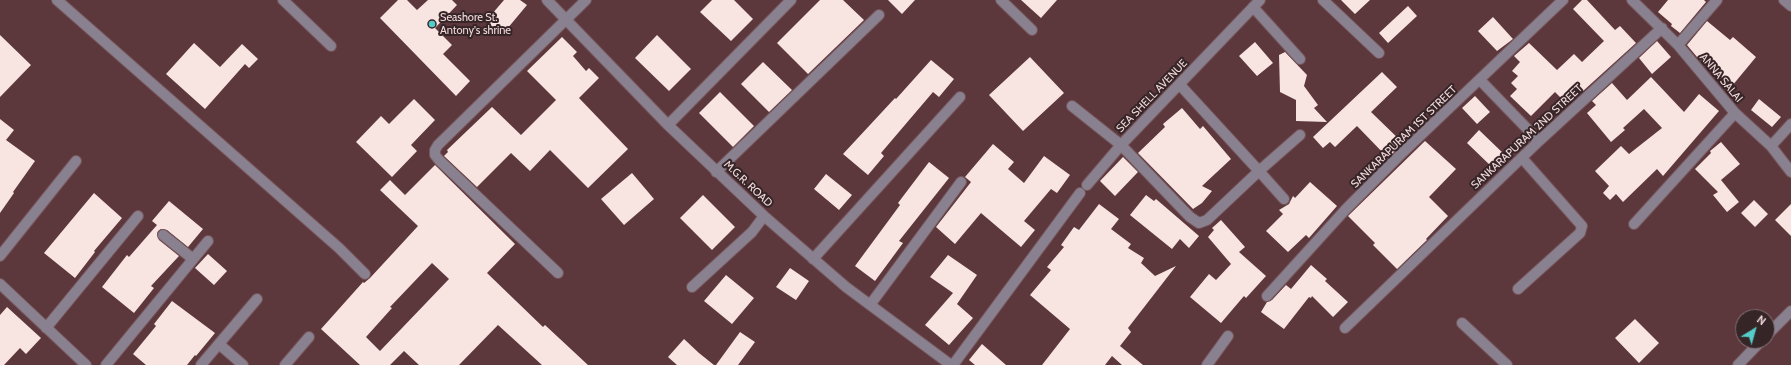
<!DOCTYPE html>
<style>
body{margin:0}
#map{position:relative;width:1791px;height:365px;overflow:hidden;background:#5c383d;font-family:Cabin,sans-serif}
canvas{display:block}
.north{position:absolute;left:1735px;top:309px;width:40px;height:40px;box-sizing:border-box;background:#362527;border:1px solid #816d70;border-radius:50%;rotate:37deg;font-size:11px;font-weight:700;line-height:16px;text-align:center;color:#f2dadd}
.north::after{content:'';display:block;margin:auto;width:14px;height:18px;background:#54cdc8;clip-path:polygon(50% 0,100% 100%,50% 72%,0 100%)}
</style>
<div id="map">
<canvas width="1791" height="365"></canvas>
<div class="north">N</div>
</div>
<script>
const ctx = document.querySelector('canvas').getContext('2d');
ctx.lineJoin = 'round';
function fill(path, color) { ctx.fillStyle = color; ctx.fill(path, 'evenodd'); }
const poly = rows => new Path2D(rows.map(r => 'M' + r).join(''));
function strokePath(path, color, width, dash) { ctx.strokeStyle = color; ctx.lineWidth = width; ctx.lineCap = dash ? 'butt' : 'round'; ctx.setLineDash(dash || []); ctx.stroke(path); }
function drawText(font, color, halo, rows, align = 'center') {
  ctx.font = font + ' Cabin,sans-serif'; ctx.lineWidth = 4; ctx.setLineDash([]); ctx.textBaseline = 'middle'; ctx.strokeStyle = halo; ctx.fillStyle = color; for (const [text, x, y, turn = 0] of rows) {
    ctx.save(); ctx.translate(x, y); ctx.rotate((+turn || 0) * Math.PI / 180); ctx.textAlign = isNaN(turn) ? turn : align; if (halo) ctx.strokeText(text, 0, 0); ctx.fillText(text, 0, 0); ctx.restore();
  }
}
const building = poly([
 [398,0,407,0,417,10,428,0,452,0,457,5,435,28,452,45,443,54,470,81,456,96,380,18],
 [504,0,520,0,527,5,502,35,486,21],
 [712,0,734,0,753,19,731,41,700,12],
 [820,0,843,0,864,20,808,74,777,43],
 [888,0,915,0,902,14],
 [1021,0,1057,0,1041,18],
 [1341,0,1370,0,1355,14],
 [1582,0,1587,0,1615,30,1620,26,1636,43,1583,91,1580,88,1565,102,1555,92,1531,116,1510,96,1517,89,1511,83,1518,76,1512,71,1520,62,1514,56,1529,43,1557,70,1574,54,1582,62,1604,41,1573,9],
 [1668,0,1704,0,1706,2,1680,33,1671,26,1672,24,1658,12],
 [1408,6,1417,16,1388,43,1379,33],
 [1493,17,1513,39,1497,51,1478,31],
 [1707,21,1730,40,1733,37,1756,57,1732,86,1697,57,1687,45],
 [0,35,31,65,0,97],
 [657,35,691,69,669,91,635,58],
 [562,37,577,52,573,56,586,71,589,68,599,78,579,98,628,149,588,188,550,150,530,171,511,153,477,187,444,156,448,152,447,150,492,107,521,135,556,100,527,71],
 [1657,41,1671,57,1652,74,1639,58],
 [1255,42,1273,63,1257,76,1239,56],
 [194,43,220,67,242,44,258,59,249,68,245,64,205,109,166,74],
 [1285,52,1307,75,1304,86,1318,105,1314,108,1327,122,1296,121,1296,100,1280,92,1279,55],
 [1030,57,1064,93,1023,131,989,95],
 [931,60,954,79,939,97,933,92,881,153,884,156,868,175,843,154,895,98,896,99],
 [763,62,792,90,769,112,741,84],
 [1382,72,1397,87,1371,112,1403,143,1388,158,1357,126,1335,147,1330,142,1323,148,1313,137],
 [1651,77,1684,112,1699,94,1719,111,1663,176,1657,169,1623,202,1616,194,1610,200,1603,193,1609,186,1595,171,1621,146,1629,154,1662,128,1644,109,1623,128,1625,130,1611,142,1587,113,1596,105,1592,101,1612,83,1627,100],
 [720,92,754,126,733,147,699,113],
 [1475,96,1490,112,1477,124,1462,108],
 [414,99,435,120,411,145,417,151,392,177,356,142,381,116,389,124],
 [1759,99,1781,117,1772,127,1751,110],
 [1182,108,1200,129,1203,126,1231,159,1202,186,1212,191,1202,203,1193,209,1138,153,1165,127,1163,124],
 [0,119,14,130,6,140,35,161,13,192,14,193,0,213],
 [1479,130,1505,155,1493,168,1467,143],
 [1425,141,1456,169,1429,197,1448,216,1426,239,1427,240,1397,269,1373,245,1375,243,1348,216],
 [1721,142,1740,164,1721,180,1739,202,1727,212,1713,195,1718,192,1695,169,1711,153,1710,151],
 [993,144,1014,162,1008,169,1024,183,1044,156,1070,175,1057,193,1051,189,1024,221,1035,230,1021,247,981,213,955,244,936,227,971,182,965,177],
 [1123,157,1138,172,1115,196,1100,181],
 [929,162,949,178,899,241,903,243,875,281,855,266,900,205,898,203],
 [435,165,515,244,487,273,543,327,545,325,588,365,542,365,498,325,459,365,419,365,404,351,390,365,360,365,321,329,363,282,364,283,370,278,418,226,380,190,390,180,405,195],
 [432,263,449,279,380,351,366,337,392,308,390,307],
 [632,173,654,199,624,225,601,199],
 [826,174,852,195,839,210,814,189],
 [1310,182,1337,206,1309,238,1306,235,1288,252,1266,231,1283,214,1279,210,1289,204,1293,196,1295,198],
 [94,193,122,218,94,251,95,252,75,278,44,253],
 [703,195,735,227,712,250,680,218],
 [1146,195,1154,201,1156,199,1199,236,1189,248,1180,239,1172,249,1130,215],
 [1754,200,1768,214,1755,227,1741,213],
 [169,201,203,229,188,247,167,230,161,229,158,231,157,234,159,240,179,256,151,286,154,288,134,313,102,287,127,255,129,257,157,225,152,221],
 [1099,204,1119,219,1111,229,1131,244,1128,248,1144,258,1141,263,1155,276,1176,266,1128,328,1131,332,1120,346,1143,365,1122,365,1112,356,1105,365,1042,365,1070,329,1030,295,1051,270,1047,267,1064,247,1061,245,1074,227,1079,230],
 [1791,204,1791,236,1775,220],
 [1221,220,1245,247,1239,252,1266,276,1246,298,1244,296,1221,323,1190,297,1209,274,1216,280,1231,264,1208,237,1214,230,1212,228],
 [208,254,227,271,214,285,195,268],
 [948,255,977,275,957,304,973,318,949,345,925,325,953,293,930,277],
 [1311,265,1327,279,1325,281,1348,302,1333,317,1312,296,1311,298,1309,297,1284,329,1261,312,1267,302,1272,300,1286,285,1291,289],
 [790,268,809,281,796,300,776,287],
 [726,275,754,298,732,324,704,301],
 [172,301,215,333,196,356,195,355,187,365,146,365,133,354,156,326,154,324],
 [7,307,41,338,26,354,20,348,4,365,0,365,0,315],
 [1635,319,1659,343,1639,363,1615,338],
 [740,332,755,342,738,365,716,365],
 [684,339,699,353,714,365,677,365,668,357],
 [982,344,1006,365,975,365,969,360]
]);
const minor = poly([
 [57,0,339,248,365,274],
 [283,0,331,46],
 [547,0,668,125,764,216,846,287,951,365],
 [1001,0,1032,30],
 [1323,0,1379,53],
 [1632,0,1678,45,1735,113,1771,146,1791,172],
 [1784,0,1791,6],
 [1253,7,1300,59],
 [1678,45,1717,0],
 [1480,80,1539,141],
 [1180,85,1259,171,1207,220,1199,223,1190,217,1121,145,1260,0],
 [1072,106,1121,145,1087,185],
 [668,125,791,0],
 [1771,146,1791,124],
 [716,172,879,15],
 [1284,199,1259,171,1300,135],
 [1634,224,1735,113],
 [163,235,193,259],
 [0,256,76,161],
 [813,259,960,97],
 [558,273,439,160,435,155,435,150,438,145,586,0],
 [0,284,86,365],
 [692,287,752,232,764,216],
 [1518,289,1580,233,1582,226,1522,158],
 [1267,296,1346,209,1400,155,1563,0],
 [870,305,961,182],
 [1462,323,1507,365],
 [46,328,138,216],
 [1345,328,1539,141,1662,28],
 [1767,335,1791,311],
 [219,344,243,365],
 [106,365,208,241],
 [201,365,257,299],
 [285,365,309,337],
 [953,365,1080,193],
 [1207,365,1228,336],
 [1738,365,1761,341]
]);
const markers = [
 [432,24,4,"#54cdc8"]
];
const poiNames = [
 ["Seashore St.",440,18],
 ["Antony's shrine",440,31]
];
const streetNames = [
 ["ANNA SALAI",1721,78,50],
 ["SEA SHELL AVENUE",1152,96,-46],
 ["SANKARAPURAM 1ST STREET",1404,137,-44],
 ["SANKARAPURAM 2ND STREET",1527,137,-43],
 ["M.G.R. ROAD",748,184,43]
];
fill(building, '#f8e4e0');
strokePath(minor, '#77555a', 12);
strokePath(minor, '#89818f', 10);
for (const [x, y, r, color] of markers) { const dot = new Path2D(); dot.arc(x, y, r, 0, 2 * Math.PI); ctx.fillStyle = color; ctx.fill(dot); strokePath(dot, '#362527', 1.5); }
drawText('11px', '#f2dadd', '#362527', poiNames, 'left');
drawText('11px', '#f2dadd', '#362527', streetNames);
</script>
